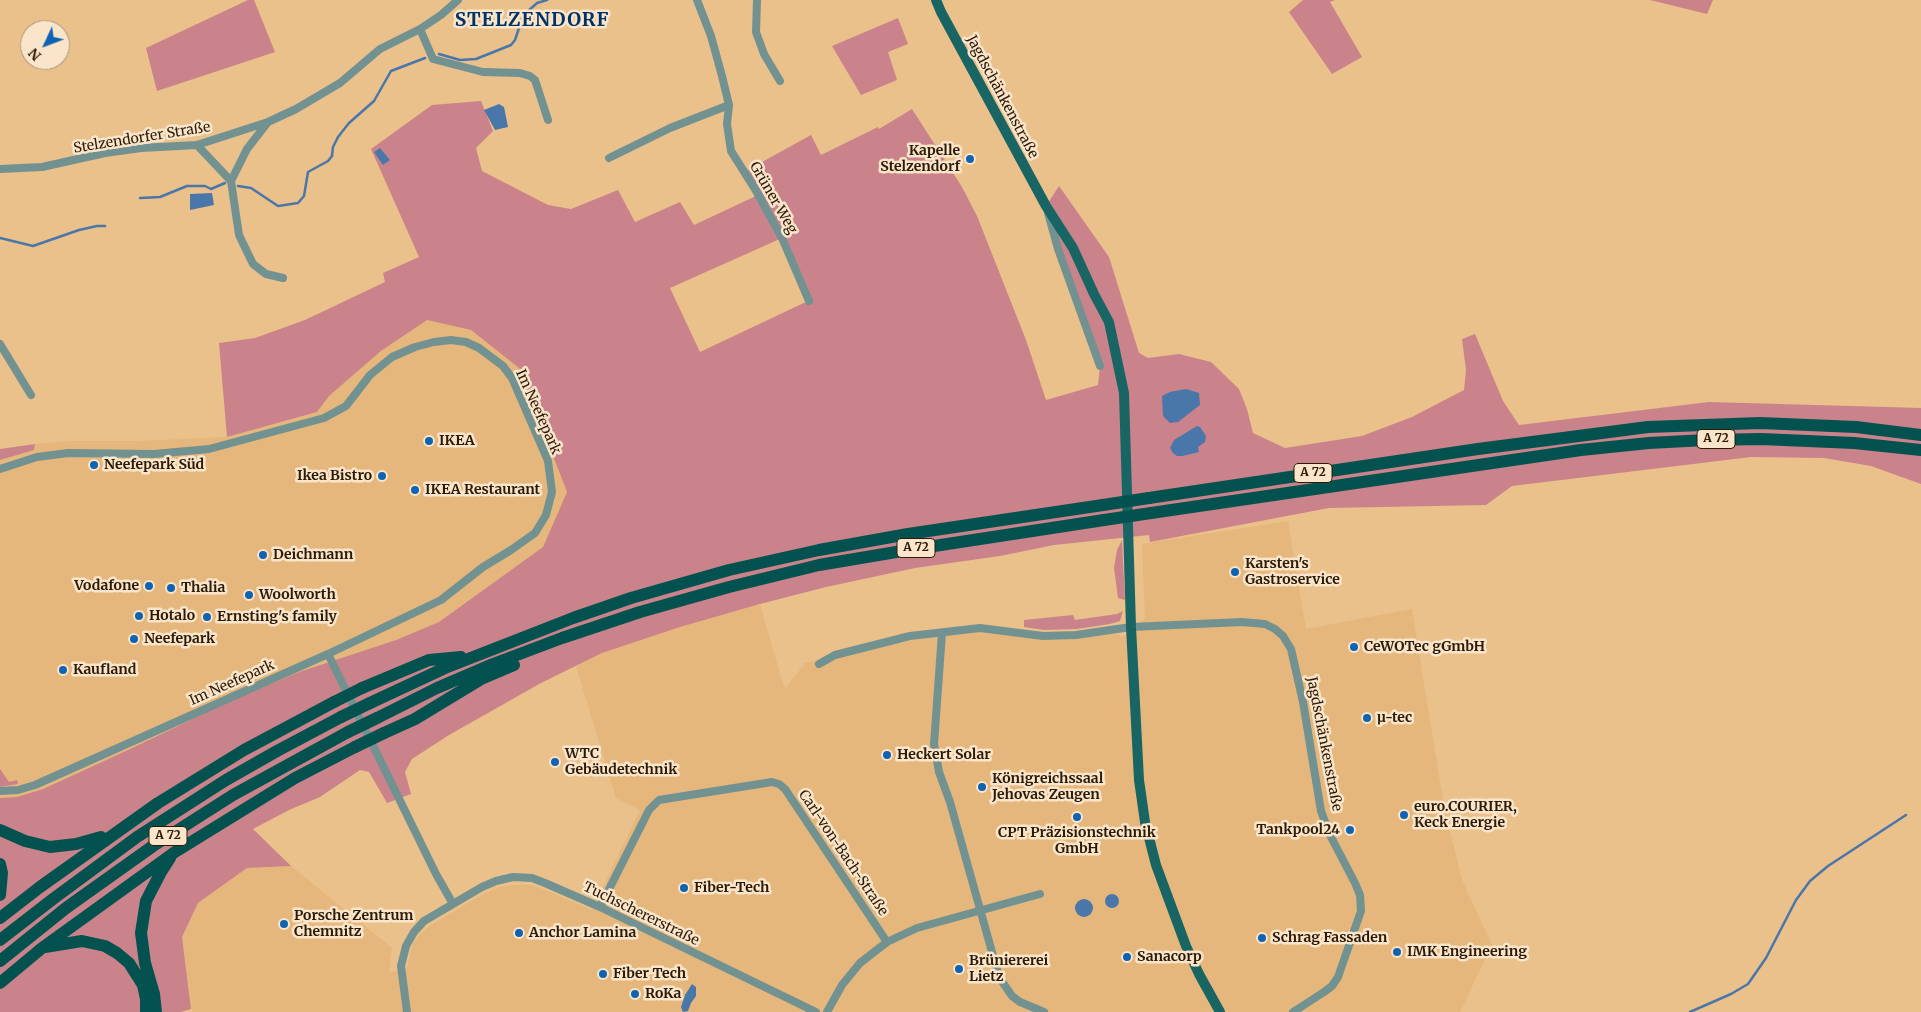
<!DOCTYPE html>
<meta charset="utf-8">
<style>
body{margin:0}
#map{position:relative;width:1921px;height:1012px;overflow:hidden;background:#eac08b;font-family:Merriweather,serif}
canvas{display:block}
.north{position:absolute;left:20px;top:20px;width:50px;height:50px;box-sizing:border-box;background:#fae5cb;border:1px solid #a7947c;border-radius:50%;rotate:227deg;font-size:14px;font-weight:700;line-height:20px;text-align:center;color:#2b1b06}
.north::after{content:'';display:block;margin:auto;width:18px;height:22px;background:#0e64b2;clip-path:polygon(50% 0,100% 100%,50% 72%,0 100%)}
</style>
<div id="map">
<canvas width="1921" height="1012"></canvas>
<div class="north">N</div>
</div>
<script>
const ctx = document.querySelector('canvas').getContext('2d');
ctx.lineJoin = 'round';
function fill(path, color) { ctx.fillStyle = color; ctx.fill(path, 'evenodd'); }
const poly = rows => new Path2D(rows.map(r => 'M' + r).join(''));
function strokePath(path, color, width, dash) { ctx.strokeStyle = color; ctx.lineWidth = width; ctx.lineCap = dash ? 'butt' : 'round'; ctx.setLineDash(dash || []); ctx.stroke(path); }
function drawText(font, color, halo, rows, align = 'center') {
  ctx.font = font + ' Merriweather,serif'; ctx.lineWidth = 5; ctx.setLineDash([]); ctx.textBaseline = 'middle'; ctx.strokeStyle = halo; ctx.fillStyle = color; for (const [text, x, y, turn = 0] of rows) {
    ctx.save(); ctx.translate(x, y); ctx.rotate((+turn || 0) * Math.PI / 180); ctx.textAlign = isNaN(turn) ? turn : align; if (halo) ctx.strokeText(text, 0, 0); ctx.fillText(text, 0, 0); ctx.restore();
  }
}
const built = poly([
 [427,320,471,330,519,368,567,492,543,548,439,622,396,640,299,672,226,703,130,749,43,789,6,801,0,801,0,460,34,450,35,444,66,441,139,441,227,437,317,412,329,396,381,351],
 [1288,521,1306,629,1412,609,1444,807,1462,880,1492,945,1460,1012,192,1012,182,937,198,903,247,868,291,866,392,948,389,972,407,969,412,946,419,935,428,927,485,893,500,887,515,885,530,885,543,889,592,910,640,810,616,798,576,666,602,653,680,627,760,604,783,684,786,688,805,663,925,638,962,633,981,632,1044,640,1076,639,1109,634,1117,634,1123,637,1145,618,1142,544]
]);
const green = poly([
 [248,0,254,0,275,52,157,91,146,48],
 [1303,0,1335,0,1330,2,1362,57,1332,74,1289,12],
 [1650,0,1713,0,1707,14],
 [898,18,908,44,888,52,897,80,861,95,832,46],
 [481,101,493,131,476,148,482,171,548,205,571,209,618,190,635,222,680,202,694,225,758,195,744,172,811,135,821,155,878,127,879,129,912,109,962,187,977,216,1026,340,1046,400,1098,385,1100,366,1046,206,1059,186,1109,257,1139,353,1148,358,1179,354,1211,362,1239,389,1247,409,1253,433,1285,448,1362,436,1412,417,1464,390,1466,370,1462,339,1475,334,1503,401,1519,425,1709,402,1921,408,1921,484,1871,466,1824,458,1751,457,1512,486,1486,505,1329,508,1150,542,1149,535,1054,545,1000,556,915,568,826,587,760,604,680,627,602,653,541,683,449,735,412,759,405,772,411,794,387,803,369,772,360,770,320,797,289,810,253,829,291,866,247,868,198,903,182,937,191,1009,181,1012,0,1012,0,798,17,797,43,789,130,749,226,703,299,672,396,640,439,622,543,547,567,492,519,368,471,330,427,320,381,351,329,396,317,412,227,437,219,343,255,338,305,320,385,282,383,273,419,257,371,149,432,105],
 [782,238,808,301,700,352,670,288],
 [35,444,34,450,0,460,0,449],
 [1122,540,1125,600,1118,598,1114,568,1117,550],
 [1123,611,1120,621,1110,624,1076,629,1044,630,1024,627,1024,620,1073,615,1075,620,1117,614],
 [0,769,9,782,17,780,18,784,0,787]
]);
const water = poly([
 [499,104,504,107,508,127,495,130,484,110],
 [380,148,390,160,383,165,374,152],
 [212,193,214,205,190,210,190,194],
 [1186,389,1199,393,1200,405,1178,422,1170,423,1163,416,1162,396,1170,392],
 [1197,426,1200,427,1206,436,1205,442,1198,447,1199,452,1183,456,1177,456,1173,453,1170,448,1174,440],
 '1105 901a7 7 0 1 1 14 0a7 7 0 1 1-14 0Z',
 '1075 908a9 9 0 1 1 18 0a9 9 0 1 1-18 0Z',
 [692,984,696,987,696,996,691,1003,688,1011,683,1012,681,1007,685,995]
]);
const stream = poly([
 [439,54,460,60,476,59,511,45,515,40,522,19,527,12,537,3,547,0],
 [238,186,251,188,278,206,298,203,304,196,308,172,328,161,332,156,333,147,338,137,349,123,374,101,391,71,425,58],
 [140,198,160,197,187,186,205,186,211,189,225,183],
 [0,238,33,246,79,230,97,226,105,226],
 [1690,1012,1731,994,1748,984,1766,958,1796,900,1810,881,1828,866,1906,815]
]);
const minor = poly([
 [697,0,711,36,722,76,729,105,727,124,731,151,755,189,782,238,809,301],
 [757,0,756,32,764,54,780,81],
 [420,29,433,59,483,72,520,73,530,76,535,80,548,120],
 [268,122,247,149,231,181,239,235,253,264,266,274,283,278],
 [197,145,231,181],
 [609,158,670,128,729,105],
 [0,169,42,167,105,153,141,148,197,145,268,122,296,109,340,83,380,49,420,29,441,15,458,0],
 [1048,213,1058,249,1100,366],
 [0,344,31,395],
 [0,469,37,457,68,453,154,454,209,449,324,418,346,406,370,375,392,357,415,347,434,342,451,340,466,342,479,348,503,366,512,378,548,461,552,492,546,515,535,533,511,550,483,567,441,600,328,654,35,785,18,790,0,791],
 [942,633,934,744,939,772,950,802,999,977,1012,996,1020,1002,1044,1012],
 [328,654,436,874,453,904],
 [819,664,835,655,910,636,980,628,1043,636,1076,635,1131,627,1242,622,1265,624,1275,629,1283,636,1291,649,1303,702,1321,811,1330,835,1355,883,1360,895,1361,911,1338,977,1332,986,1324,992,1293,1012],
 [600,907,649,810,659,800,772,782,779,784,785,789,887,942],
 [407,1012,401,966,406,946,414,932,424,921,482,887,496,881,513,877,532,878,545,883,600,907,816,1012],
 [827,1012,842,985,860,963,887,942,917,928,1040,894]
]);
const major = poly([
 [936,0,941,12,1046,206,1073,248,1094,294,1109,322,1124,393,1131,627,1139,780,1145,822,1156,865,1186,946,1199,974,1220,1012]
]);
const highway = poly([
 [1149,498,1478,449,1648,427,1760,423,1856,427,1921,435],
 [1151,513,1581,450,1649,443,1706,440,1761,439,1854,443,1921,450],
 [362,688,429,660,461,657],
 [370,703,445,668,573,618,631,598,729,570,819,550,908,534,1103,505],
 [377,718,437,688,493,664,562,638,640,612,729,587,819,565,908,550,1104,520],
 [384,733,415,719,481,679,514,665],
 [0,830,25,841,50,847,76,844,101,837],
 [0,864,2,873,0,895],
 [0,918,40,887,158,803,244,750,334,702],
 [0,940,53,899,137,837,226,780,277,751,341,717],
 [45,947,82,941,105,946,117,953,129,963,143,985,146,999,146,1012],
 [0,961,66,908,153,846,233,795,348,732],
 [0,983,42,948,175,852,295,778,355,747],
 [156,1012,154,994,145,963,141,933,146,901,161,872,170,858]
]);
const highwayBridge = poly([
 [1103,505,1149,498],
 [1104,520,1151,513],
 [334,702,362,688],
 [341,717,370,703],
 [348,732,377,718],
 [355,747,384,733]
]);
const markers = [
 [970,159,5,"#0e64b2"],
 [429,441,5,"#0e64b2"],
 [94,465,5,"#0e64b2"],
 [382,476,5,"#0e64b2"],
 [415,490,5,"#0e64b2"],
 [263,555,5,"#0e64b2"],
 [1235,572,5,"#0e64b2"],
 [149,586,5,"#0e64b2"],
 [171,588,5,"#0e64b2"],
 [249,595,5,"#0e64b2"],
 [139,616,5,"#0e64b2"],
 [207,617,5,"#0e64b2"],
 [134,639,5,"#0e64b2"],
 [1354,647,5,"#0e64b2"],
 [63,670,5,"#0e64b2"],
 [1367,718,5,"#0e64b2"],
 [887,755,5,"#0e64b2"],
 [555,762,5,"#0e64b2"],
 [982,787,5,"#0e64b2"],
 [1404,815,5,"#0e64b2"],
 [1077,817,5,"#0e64b2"],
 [1350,830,5,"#0e64b2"],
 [684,888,5,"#0e64b2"],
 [284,924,5,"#0e64b2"],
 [519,933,5,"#0e64b2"],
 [1262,938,5,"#0e64b2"],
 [1397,952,5,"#0e64b2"],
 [1127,957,5,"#0e64b2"],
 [959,969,5,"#0e64b2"],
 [603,974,5,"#0e64b2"],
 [635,994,5,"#0e64b2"]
];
const shields = [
 [1716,439,38],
 [1313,473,38],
 [916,548,38],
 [168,836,38]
];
const shieldNames = [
 ["A 72",1716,439],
 ["A 72",1313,473],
 ["A 72",916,548],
 ["A 72",168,836]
];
const streetNames = [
 ["Jagdschänkenstraße",1002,97,62],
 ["Stelzendorfer Straße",142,138,-9],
 ["Grüner Weg",773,198,60],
 ["Im Neefepark",538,412,66],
 ["Im Neefepark",232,683,-24],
 ["Jagdschänkenstraße",1324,744,79],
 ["Carl-von-Bach-Straße",843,853,56],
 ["Tuchschererstraße",641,914,26]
];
const poiNames = [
 ["Kapelle",960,151,"right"],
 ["Stelzendorf",960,167,"right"],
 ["IKEA",439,441],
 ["Neefepark Süd",104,465],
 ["Ikea Bistro",372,476,"right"],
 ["IKEA Restaurant",425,490],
 ["Deichmann",273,555],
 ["Karsten's",1245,564],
 ["Gastroservice",1245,580],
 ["Vodafone",139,586,"right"],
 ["Thalia",181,588],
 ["Woolworth",259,595],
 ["Hotalo",149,616],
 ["Ernsting's family",217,617],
 ["Neefepark",144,639],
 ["CeWOTec gGmbH",1364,647],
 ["Kaufland",73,670],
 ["µ-tec",1377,718],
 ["WTC",565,754],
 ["Gebäudetechnik",565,770],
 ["Heckert Solar",897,755],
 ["Königreichssaal",992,779],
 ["Jehovas Zeugen",992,795],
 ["euro.COURIER,",1414,807],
 ["Keck Energie",1414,823],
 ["Tankpool24",1340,830,"right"],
 ["CPT Präzisionstechnik",1077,833,"center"],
 ["GmbH",1077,849,"center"],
 ["Fiber-Tech",694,888],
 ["Porsche Zentrum",294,916],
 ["Chemnitz",294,932],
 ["Anchor Lamina",529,933],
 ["Schrag Fassaden",1272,938],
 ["IMK Engineering",1407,952],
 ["Sanacorp",1137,957],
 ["Brüniererei",969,961],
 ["Lietz",969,977],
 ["Fiber Tech",613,974],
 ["RoKa",645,994]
];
const districtNames = [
 ["STELZENDORF",532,21]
];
fill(built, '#e6b77c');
fill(green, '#ca838b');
fill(water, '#4a77a9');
strokePath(stream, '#4a77a9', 2.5);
strokePath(minor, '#719291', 8);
strokePath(major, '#196563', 10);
strokePath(highway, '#045250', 12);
strokePath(highwayBridge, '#045250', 12);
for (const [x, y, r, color] of markers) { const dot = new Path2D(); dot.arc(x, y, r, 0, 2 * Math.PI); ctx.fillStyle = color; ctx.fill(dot); strokePath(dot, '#fae5cb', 2); }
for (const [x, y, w] of shields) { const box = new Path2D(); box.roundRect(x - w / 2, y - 9.5, w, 19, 4); ctx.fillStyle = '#fae5cb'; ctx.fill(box); strokePath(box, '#2b1b06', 1); }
drawText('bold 12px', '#2b1b06', null, shieldNames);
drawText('14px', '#2b1b06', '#fae5cb', streetNames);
drawText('bold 14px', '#2b1b06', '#fae5cb', poiNames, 'left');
ctx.letterSpacing = '1px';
drawText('bold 19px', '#003364', '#fae5cb', districtNames);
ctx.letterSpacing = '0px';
</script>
